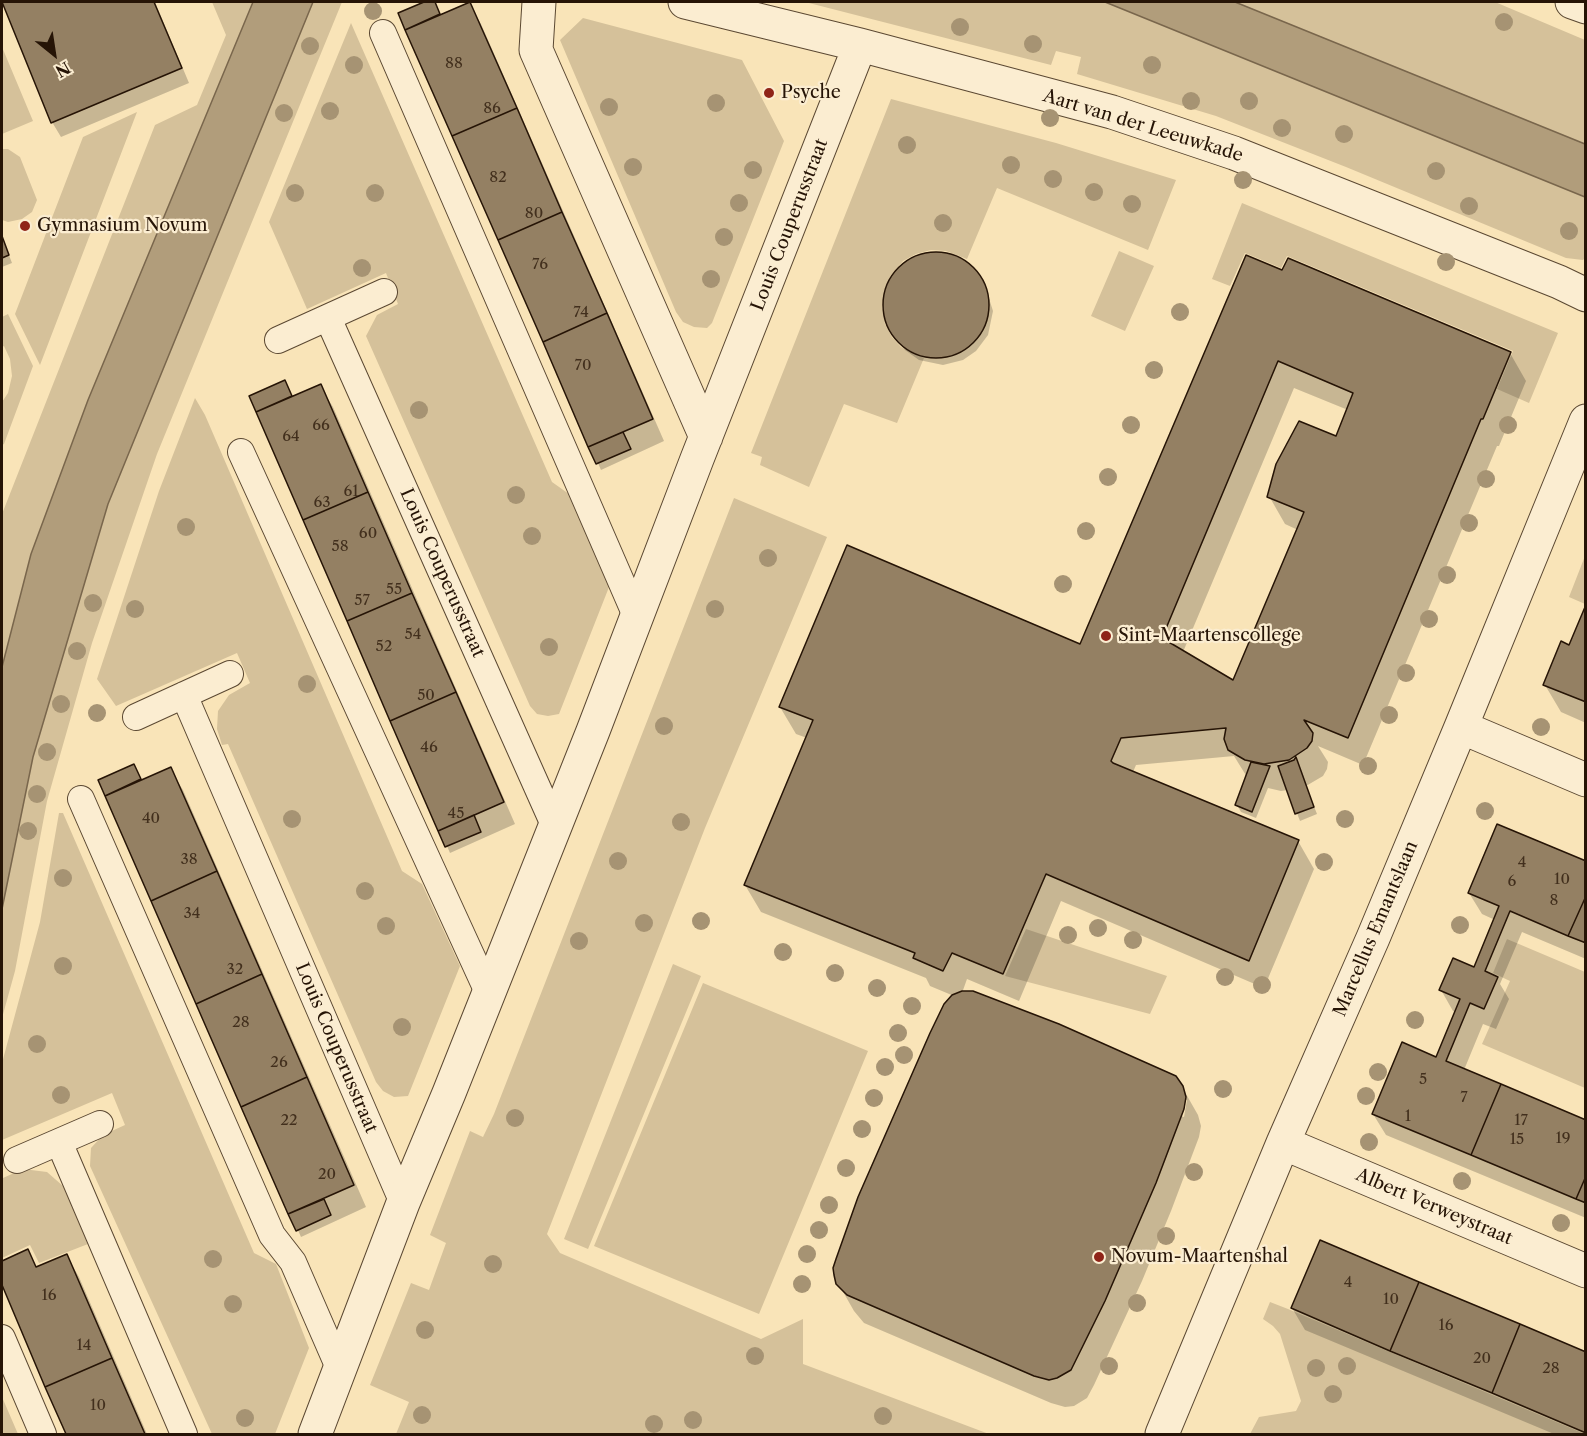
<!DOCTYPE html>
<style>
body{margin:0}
#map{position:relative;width:1587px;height:1436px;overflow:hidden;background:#f9e4b8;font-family:"Libre Caslon Text",serif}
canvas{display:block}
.frame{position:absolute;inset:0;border:3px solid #261406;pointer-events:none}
.north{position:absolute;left:24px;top:24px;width:60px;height:60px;-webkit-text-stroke:4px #fbedd1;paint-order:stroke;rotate:150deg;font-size:16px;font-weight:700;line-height:24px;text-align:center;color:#261406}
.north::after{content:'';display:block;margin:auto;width:21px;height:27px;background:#261406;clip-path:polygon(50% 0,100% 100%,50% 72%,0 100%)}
</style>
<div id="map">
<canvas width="1587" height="1436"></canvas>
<div class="frame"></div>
<div class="north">N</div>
</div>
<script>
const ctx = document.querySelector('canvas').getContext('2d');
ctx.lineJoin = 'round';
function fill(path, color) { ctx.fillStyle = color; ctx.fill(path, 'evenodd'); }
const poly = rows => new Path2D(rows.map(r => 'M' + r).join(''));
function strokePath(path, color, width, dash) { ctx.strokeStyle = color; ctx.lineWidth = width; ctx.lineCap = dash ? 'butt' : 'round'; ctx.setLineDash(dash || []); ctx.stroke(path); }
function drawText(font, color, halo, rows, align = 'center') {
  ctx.font = font + ' "Libre Caslon Text",serif'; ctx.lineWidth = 4.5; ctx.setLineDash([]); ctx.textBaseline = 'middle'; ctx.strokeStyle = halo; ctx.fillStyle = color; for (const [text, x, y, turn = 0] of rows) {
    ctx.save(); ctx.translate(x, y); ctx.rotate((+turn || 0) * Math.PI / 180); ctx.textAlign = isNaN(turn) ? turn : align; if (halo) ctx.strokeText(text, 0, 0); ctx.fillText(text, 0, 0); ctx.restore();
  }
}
const green = poly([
 [212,2,253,2,88,400,31,554,2,667,2,514,155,125,197,105,226,35],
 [313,2,342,2,157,454,92,643,47,801,15,971,2,1018,2,909,33,757,108,504],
 [805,2,1105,2,1585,197,1585,258,1583,260,1566,258,1346,167,1216,116,1077,74,1081,57,1056,51,1051,65],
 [1235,2,1495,2,1585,40,1585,144],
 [583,18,742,60,784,141,712,323,707,328,694,327,683,322,676,312,560,40],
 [351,23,552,482,576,499,611,582,559,714,548,716,537,714,530,706,366,336,377,315,398,304,386,273,307,309,269,222],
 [2,47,33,121,2,134],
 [891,99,1056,143,1176,180,1148,250,997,188,967,259,946,251,931,250,916,254,903,261,891,275,884,291,882,308,885,324,892,337,901,347,924,358,897,423,844,404,809,487,760,465,762,457,751,453],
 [137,112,40,365,15,314,83,137],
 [2,149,8,149,20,157,37,200,32,212,22,219,8,222,2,220],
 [1242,203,1558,333,1529,403,1497,389,1513,351,1287,256,1281,268,1245,253,1230,286,1212,279],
 [1119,251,1154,266,1125,331,1091,316],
 [8,314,33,366,4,444,2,445,2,402,8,393,12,376,10,359,4,346,2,347,2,317],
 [195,398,205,415,402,871,422,884,460,966,408,1096,394,1097,383,1091,376,1082,228,744,222,745,217,729,218,711,229,695,250,683,237,653,116,706,97,679,159,491],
 [734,498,827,537,705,828,547,1234,560,1253,761,1339,803,1319,803,1364,989,1434,396,1434,409,1402,370,1385,411,1283,429,1290,446,1243,430,1235,470,1131,483,1137,494,1114],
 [1585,556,1586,604,1585,604,1569,597],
 [59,813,63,813,254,1253,276,1264,309,1348,275,1434,212,1434,90,1166,91,1148,103,1135,125,1125,112,1093,2,1140,2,1063,40,922],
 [1026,929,1167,976,1150,1014,1005,976],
 [1507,939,1585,972,1585,1088,1482,1044,1510,981,1493,973],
 [673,964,701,976,588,1249,564,1239],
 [703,983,868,1051,759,1314,594,1246],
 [23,1169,47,1172,63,1186,88,1244,39,1263,30,1245,2,1258,2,1173,3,1178],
 [1270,1302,1288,1309,1585,1434,1250,1434,1259,1417,1296,1411,1301,1401,1280,1334,1273,1326,1263,1319],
 [2,1397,18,1434,2,1434]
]);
const water = poly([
 [253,2,313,2,108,504,33,757,2,909,2,667,31,554,88,400,253,2],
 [1105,2,1235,2,1585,144,1585,197,1105,2]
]);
const shadow = poly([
 [2,2,155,2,189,83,61,137,52,122],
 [428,2,434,2,440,16,469,3,481,24,664,441,601,470,400,14],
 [2,237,12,263,2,267],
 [933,253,942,253,959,258,970,266,985,286,993,311,988,335,976,351,963,360,943,365,919,360,905,350,892,331,885,306,887,289,901,267,916,257],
 [1283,272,1510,353,1526,381,1499,446,1497,446,1363,765,1318,746,1328,762,1327,769,1323,776,1306,786,1317,814,1300,821,1288,790,1281,791,1268,788,1256,818,1241,812,1237,805,1247,777,1234,756,1136,765,1133,772,1298,841,1314,869,1264,988,1061,901,1019,1001,967,979,962,993,1182,1087,1198,1115,1201,1126,1199,1137,1171,1211,1142,1281,1094,1385,1087,1398,1074,1406,1065,1407,1051,1403,864,1323,854,1311,838,1283,954,996,930,986,926,978,761,912,745,885,807,738,796,734,780,707,1081,646],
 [1294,388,1348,410,1337,438,1269,496,1285,524,1298,530,1234,683,1183,652],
 [1184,1100,1187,1100,1184,1117,1181,1116],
 [320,386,333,407,515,824,450,853,251,396,288,388,292,398],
 [1586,610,1586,723,1561,712,1545,685,1570,647],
 [170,769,183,790,366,1207,301,1237,100,781,138,772,141,781],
 [1586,862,1586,959,1522,932,1500,984,1509,999,1496,1029,1483,1024,1464,1070,1586,1121,1586,1218,1386,1135,1373,1114,1437,1059,1456,1013,1453,1011,1441,990,1475,969,1495,920,1482,914,1469,893],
 [27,1251,37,1268,67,1256,79,1277,147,1434,67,1434,2,1281,2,1263],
 [1292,1308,1586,1354,1586,1434,1554,1434,1305,1330]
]);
const building = poly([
 [2,2,154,2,182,68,51,123,2,2],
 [424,2,435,2,440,14,405,30,398,13,424,2],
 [470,2,517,108,452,136,405,30,470,2],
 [517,108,562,212,498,240,452,136,517,108],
 [562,212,607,313,543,342,498,240,562,212],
 [2,236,9,255,2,258,2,236],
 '883 305a53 53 0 1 1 106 0a53 53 0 1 1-106 0Z',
 [1246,255,1282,270,1288,258,1511,352,1483,419,1481,419,1348,738,1304,720,1313,733,1312,741,1307,748,1289,760,1264,764,1245,760,1228,750,1224,739,1226,728,1121,738,1111,761,1113,763,1299,840,1249,961,1046,874,1003,974,952,953,943,971,913,958,915,953,744,885,813,720,779,707,847,545,1080,644,1246,255],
 [1278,361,1353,393,1336,436,1299,421,1276,464,1267,497,1304,512,1233,680,1162,638,1278,361],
 [607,313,653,419,588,447,543,342,607,313],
 [285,380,292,396,256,412,249,396,285,380],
 [321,384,368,492,303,520,256,412,321,384],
 [623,432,631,449,596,464,588,447,623,432],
 [368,492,412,593,347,621,303,520,368,492],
 [412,593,456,692,390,721,347,621,412,593],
 [1585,607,1586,608,1586,702,1543,685,1561,641,1569,645,1585,607],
 [456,692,504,802,438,831,390,721,456,692],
 [1296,757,1314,807,1295,814,1278,766,1294,760,1296,757],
 [1251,762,1270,766,1252,812,1235,805,1251,762],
 [134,764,141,779,105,796,98,780,134,764],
 [171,767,217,871,151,901,105,796,171,767],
 [474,815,481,832,445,847,438,831,474,815],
 [1497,824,1586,861,1586,896,1568,936,1510,911,1485,971,1498,977,1484,1009,1470,1003,1446,1061,1501,1084,1471,1155,1372,1114,1402,1042,1436,1057,1460,999,1439,990,1453,958,1474,967,1499,906,1468,893,1497,824],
 [217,871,262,974,196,1004,151,901,217,871],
 [1586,896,1586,943,1568,936,1586,896],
 [262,974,307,1077,241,1107,196,1004,262,974],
 [962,991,973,991,1059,1024,1176,1076,1183,1086,1186,1097,1184,1109,1156,1183,1105,1301,1071,1370,1057,1378,1049,1380,1034,1376,847,1295,836,1284,834,1275,833,1268,836,1259,858,1197,930,1033,944,1004,952,995,962,991],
 [307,1077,354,1185,288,1214,241,1107,307,1077],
 [1501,1084,1586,1120,1586,1176,1576,1199,1471,1155,1501,1084],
 [1586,1176,1586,1203,1576,1199,1586,1176],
 [324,1199,331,1215,296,1231,288,1214,324,1199],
 [1320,1240,1419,1282,1390,1351,1291,1308,1320,1240],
 [28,1249,36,1267,67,1254,112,1358,45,1387,2,1285,2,1261,28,1249],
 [1419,1282,1520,1324,1492,1393,1390,1351,1419,1282],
 [1520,1324,1586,1352,1586,1433,1492,1393,1520,1324],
 [112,1358,145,1434,66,1434,45,1387,112,1358]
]);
const service = poly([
 [383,33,637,618],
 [328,318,555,827],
 [278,340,384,292],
 [241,452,488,992],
 [184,695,403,1203],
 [136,717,230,674],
 [81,799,272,1235,293,1262,340,1370],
 [59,1142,184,1434],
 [17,1160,100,1124],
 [2,1338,43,1434]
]);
const minor = poly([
 [539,2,536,50,706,437],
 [685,2,860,45,1112,112,1234,153,1559,282,1586,295],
 [1572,2,1586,7],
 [1461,727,1586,780],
 [1283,1143,1586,1271],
 [315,1434,403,1203,449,1093,593,731,697,459,860,45],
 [1162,1434,1283,1143,1373,938,1461,727,1586,421]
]);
const trees = [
 [373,11],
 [1504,22],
 [960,27],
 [1033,44],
 [310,46],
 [354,65],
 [1152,65],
 [1191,101],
 [1249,101],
 [716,103],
 [609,107],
 [330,111],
 [284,113],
 [1050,118],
 [1282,128],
 [1344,134],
 [907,145],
 [1011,165],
 [633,167],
 [753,170],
 [1436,171],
 [1053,179],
 [1243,180],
 [1094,192],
 [295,193],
 [375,193],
 [739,203],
 [1132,204],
 [1469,206],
 [943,223],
 [1569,231],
 [724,237],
 [1446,262],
 [362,268],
 [711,279],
 [1180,312],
 [1154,370],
 [419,410],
 [1131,425],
 [1508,425],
 [1108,477],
 [1486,479],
 [516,495],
 [1469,523],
 [186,527],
 [1086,531],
 [532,536],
 [768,558],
 [1447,575],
 [1063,584],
 [93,603],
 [135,609],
 [715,609],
 [1429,619],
 [549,647],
 [77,651],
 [1406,673],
 [307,684],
 [61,704],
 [97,713],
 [1389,715],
 [664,726],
 [1541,727],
 [47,752],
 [1368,766],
 [37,794],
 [1485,811],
 [292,819],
 [1345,819],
 [681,822],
 [28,831],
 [618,861],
 [1324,862],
 [63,878],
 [365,891],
 [701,921],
 [644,923],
 [1460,925],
 [386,926],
 [1098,928],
 [1068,935],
 [1133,940],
 [579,941],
 [783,952],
 [63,966],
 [835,973],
 [1225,977],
 [1262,985],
 [877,988],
 [912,1006],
 [1415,1020],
 [402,1027],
 [898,1033],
 [37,1044],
 [904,1055],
 [885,1067],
 [1378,1072],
 [1223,1089],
 [61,1095],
 [1366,1096],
 [874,1098],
 [515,1118],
 [862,1129],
 [1369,1142],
 [846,1168],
 [1194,1172],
 [1462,1181],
 [829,1205],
 [1561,1223],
 [819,1230],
 [1166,1236],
 [807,1254],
 [213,1259],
 [493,1264],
 [802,1284],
 [1137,1303],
 [233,1304],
 [425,1330],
 [755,1356],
 [1109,1366],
 [1347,1366],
 [1316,1368],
 [1333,1394],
 [422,1415],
 [883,1416],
 [245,1418],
 [693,1420],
 [654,1424]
];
const markers = [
 [769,93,6,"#8f2418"],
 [25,226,6,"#8f2418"],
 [1106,636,6,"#8f2418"],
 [1099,1257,6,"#8f2418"]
];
const numberNames = [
 ["88",454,64],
 ["86",492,109],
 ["82",498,178],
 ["80",534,214],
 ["76",540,265],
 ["74",581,313],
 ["70",583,366],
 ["66",321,426],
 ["64",291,437],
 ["61",351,492],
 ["63",322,503],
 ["60",368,534],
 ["58",340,547],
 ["55",394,590],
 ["57",362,601],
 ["54",413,635],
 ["52",384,647],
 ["50",426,696],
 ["46",429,748],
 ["45",456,814],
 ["40",151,819],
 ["38",189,860],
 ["4",1522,863],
 ["10",1562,880],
 ["6",1512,882],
 ["8",1554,901],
 ["34",192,914],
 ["32",235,970],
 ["28",241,1023],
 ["26",279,1063],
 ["5",1423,1080],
 ["7",1464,1098],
 ["1",1408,1117],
 ["22",289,1121],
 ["17",1521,1121],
 ["19",1563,1139],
 ["15",1517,1140],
 ["20",327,1175],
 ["4",1348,1283],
 ["16",49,1296],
 ["10",1391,1300],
 ["16",1446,1326],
 ["14",84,1346],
 ["20",1482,1359],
 ["28",1551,1369],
 ["10",98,1406]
];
const poiNames = [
 ["Psyche",781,93],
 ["Gymnasium Novum",37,226],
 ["Sint-Maartenscollege",1118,636],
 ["Novum-Maartenshal",1111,1257]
];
const streetNames = [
 ["Aart van der Leeuwkade",1143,126,17],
 ["Louis Couperusstraat",790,225,-69],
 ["Louis Couperusstraat",442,573,66],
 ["Marcellus Emantslaan",1376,929,-67],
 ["Louis Couperusstraat",336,1048,67],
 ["Albert Verweystraat",1434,1207,23]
];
fill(green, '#d5c19a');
fill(water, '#b19d7b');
strokePath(water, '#79664c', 1.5);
fill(shadow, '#0003');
fill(building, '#948063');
strokePath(building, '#261406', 1.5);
strokePath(service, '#5b4832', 28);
strokePath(minor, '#5b4832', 35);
strokePath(service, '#fbedd1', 26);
strokePath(minor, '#fbedd1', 33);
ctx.fillStyle = '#a69373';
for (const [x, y] of trees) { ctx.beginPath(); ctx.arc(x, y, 9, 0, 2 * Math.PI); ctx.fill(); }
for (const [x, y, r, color] of markers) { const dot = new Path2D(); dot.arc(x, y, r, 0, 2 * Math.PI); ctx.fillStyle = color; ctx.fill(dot); strokePath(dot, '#fbedd1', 2); }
drawText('15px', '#422f1d', null, numberNames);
drawText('18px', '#261406', '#fbedd1', poiNames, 'left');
drawText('18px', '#261406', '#fbedd1', streetNames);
</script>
